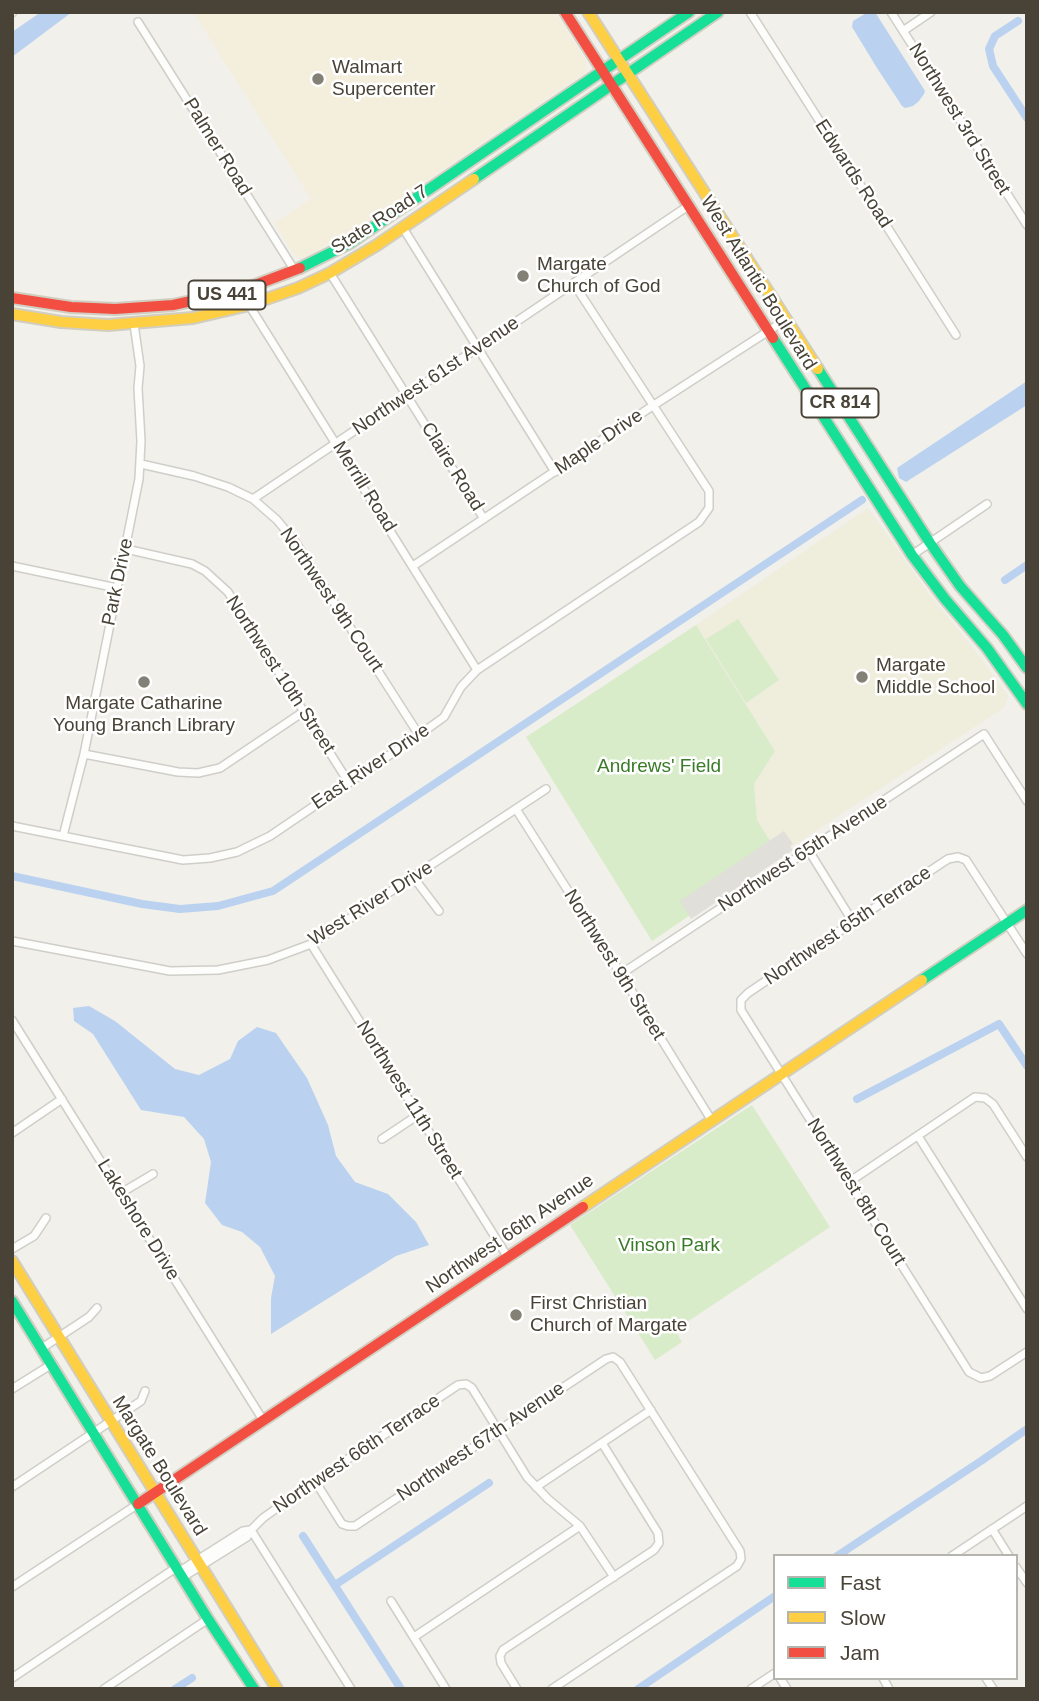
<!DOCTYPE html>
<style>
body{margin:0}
#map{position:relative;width:1039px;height:1701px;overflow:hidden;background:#f1f0ea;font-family:Helvetica,sans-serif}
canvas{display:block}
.frame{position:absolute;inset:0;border:14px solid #484336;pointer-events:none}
.legend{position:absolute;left:773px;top:1554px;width:245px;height:126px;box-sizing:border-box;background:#fff;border:2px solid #b6b4af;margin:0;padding:9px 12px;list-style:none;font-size:21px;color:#484336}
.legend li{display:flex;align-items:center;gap:14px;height:35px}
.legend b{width:35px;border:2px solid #b6b4af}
</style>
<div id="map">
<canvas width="1039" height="1701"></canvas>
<div class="frame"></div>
<ul class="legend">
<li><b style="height:9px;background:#16e098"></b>Fast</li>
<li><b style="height:9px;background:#ffcf43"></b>Slow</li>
<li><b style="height:9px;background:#f24e42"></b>Jam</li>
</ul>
</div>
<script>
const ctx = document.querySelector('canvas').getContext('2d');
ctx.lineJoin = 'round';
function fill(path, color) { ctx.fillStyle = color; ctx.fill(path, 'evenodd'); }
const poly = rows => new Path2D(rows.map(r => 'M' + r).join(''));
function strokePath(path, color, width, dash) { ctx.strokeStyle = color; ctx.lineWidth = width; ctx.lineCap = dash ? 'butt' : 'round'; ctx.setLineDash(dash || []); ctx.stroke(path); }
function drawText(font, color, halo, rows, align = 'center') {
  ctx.font = font + ' Helvetica,sans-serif'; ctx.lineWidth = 5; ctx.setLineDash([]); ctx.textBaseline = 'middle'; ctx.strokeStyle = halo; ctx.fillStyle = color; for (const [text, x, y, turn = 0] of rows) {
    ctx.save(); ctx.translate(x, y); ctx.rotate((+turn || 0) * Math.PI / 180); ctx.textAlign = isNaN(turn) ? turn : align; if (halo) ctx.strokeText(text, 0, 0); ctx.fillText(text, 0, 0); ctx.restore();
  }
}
const commercial = poly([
 [193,12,555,12,586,61,587,71,357,228,303,258,299,258,296,257,274,223,311,199]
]);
const education = poly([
 [868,508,930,595,981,658,1008,696,1005,707,779,855,757,820,754,784,775,751,696,625]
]);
const green = poly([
 [738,619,779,680,746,703,706,639],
 [696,625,775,751,754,784,757,820,779,855,652,941,526,737],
 [752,1105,830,1227,675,1330,682,1342,655,1360,570,1225]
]);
const parking = poly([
 [784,831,793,844,790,846,793,850,691,919,680,901]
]);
const water = poly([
 [41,12,72,12,12,57,12,32],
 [868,12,875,12,925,91,924,94,919,101,913,106,905,108,902,106,877,68,852,27,853,21],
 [1027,381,1027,405,906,482,899,478,897,468],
 [89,1006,115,1021,175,1069,199,1075,230,1059,238,1041,257,1027,276,1033,307,1078,328,1125,336,1156,355,1182,388,1194,416,1222,429,1245,396,1256,271,1334,271,1298,275,1276,260,1247,242,1232,222,1225,205,1203,211,1162,204,1139,184,1117,141,1110,93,1034,74,1021,73,1008]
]);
const canal = poly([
 [1018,21,995,36,989,49,993,66,1027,118],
 [1005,580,1027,565],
 [12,876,142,904,180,909,218,906,273,891,862,500],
 [857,1099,999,1024,1027,1066],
 [303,1536,401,1689],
 [837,1556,981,1461,1027,1429],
 [335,1585,489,1483],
 [175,1689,192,1678],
 [638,1689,775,1596]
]);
const street = poly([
 [750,12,956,335],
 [891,12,1027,225],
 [12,13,13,12],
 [138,22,295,271],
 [903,31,931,12],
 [403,228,555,472],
 [330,273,484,519],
 [249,305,477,670],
 [141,464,194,476,228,487,253,499,277,520,296,543,419,735],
 [253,499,688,206],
 [126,549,192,564,205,571,228,592,349,783],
 [912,555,987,504],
 [12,566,117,588],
 [413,566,654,405,787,319],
 [84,754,178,772,198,773,220,768,303,712],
 [516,809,621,974,712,1121],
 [12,826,183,860,210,858,237,852,270,836,419,735,444,717,461,687,477,670,699,522,709,508,709,491,574,284],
 [63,836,84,754,139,479,141,441,138,388,140,366,134,324],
 [809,851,853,922],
 [414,878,439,911],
 [12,941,170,971,218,970,268,960,311,944,546,789],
 [311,944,507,1256],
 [1027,954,966,860,958,857,948,859,853,922,748,993,741,1000,741,1010,969,1372,981,1378,990,1376,1027,1352],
 [621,974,984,734,1027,801],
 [12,1020,263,1420],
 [12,1133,62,1099],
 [918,1136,1027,1309],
 [382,1139,418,1115],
 [849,1182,975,1097,985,1098,993,1104,1027,1157],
 [121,1193,153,1174],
 [12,1249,34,1236,46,1218],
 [42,1348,89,1317,97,1308],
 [12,1389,52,1364],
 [315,1481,342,1524,348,1526,355,1526,606,1359,613,1357,620,1362,740,1551,741,1559,737,1566,552,1689],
 [12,1487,141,1401,145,1391],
 [536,1487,651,1410],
 [992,1529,1009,1556],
 [251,1530,351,1689],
 [952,1556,1027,1506],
 [1016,1567,1027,1583],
 [180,1571,243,1531,251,1530],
 [183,1577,247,1537,251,1530,263,1518,315,1481,458,1385,466,1384,472,1388,527,1477,548,1499,580,1526,614,1577],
 [12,1587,138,1504],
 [391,1601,446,1689],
 [414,1637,580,1526],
 [12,1678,177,1567],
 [780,1678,787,1689],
 [883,1678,889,1689],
 [986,1678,993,1689],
 [104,1689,208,1619],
 [517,1689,501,1663,500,1656,503,1650,654,1550,659,1543,658,1533,602,1443],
 [751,1689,775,1673]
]);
const fast = poly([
 [474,179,718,12],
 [300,268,350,243,689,12],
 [773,338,912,555,945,599,987,648,1027,704],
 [818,369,930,543,960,586,1003,635,1027,668],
 [922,980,1027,910],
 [12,1301,208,1619,254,1689]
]);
const slow = poly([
 [588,12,818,369],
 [12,314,61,322,108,325,193,318,249,305,298,288,330,273,377,245,474,179],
 [583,1207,922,980],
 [12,1261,277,1689]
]);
const jam = poly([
 [565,12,773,338],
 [12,298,71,307,115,309,173,305,242,290,300,268],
 [138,1504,583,1207]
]);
const markers = [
 [318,79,7,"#838075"],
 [523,276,7,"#838075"],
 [862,677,7,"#838075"],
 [144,682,7,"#838075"],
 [516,1315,7,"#838075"]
];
const shields = [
 [227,295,77],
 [840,403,77]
];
const shieldNames = [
 ["US 441",227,295],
 ["CR 814",840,403]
];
const poiNames = [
 ["Walmart",332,68],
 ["Supercenter",332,90],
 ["Margate",537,265],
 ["Church of God",537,287],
 ["Margate",876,666],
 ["Middle School",876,688],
 ["Margate Catharine",144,704,"center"],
 ["Young Branch Library",144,726,"center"],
 ["First Christian",530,1304],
 ["Church of Margate",530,1326]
];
const streetNames = [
 ["Northwest 3rd Street",959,119,58],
 ["Palmer Road",217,147,58],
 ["Edwards Road",853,174,57],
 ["State Road 7",380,220,-33],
 ["West Atlantic Boulevard",758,283,58],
 ["Northwest 61st Avenue",436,376,-34],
 ["Maple Drive",599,442,-34],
 ["Claire Road",452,467,58],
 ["Merrill Road",364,487,58],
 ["Park Drive",118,582,-78],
 ["Northwest 9th Court",331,600,56],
 ["Northwest 10th Street",280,675,57],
 ["East River Drive",371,767,-34],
 ["Northwest 65th Avenue",803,854,-33],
 ["West River Drive",371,904,-32],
 ["Northwest 65th Terrace",848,926,-34],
 ["Northwest 9th Street",614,965,58],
 ["Northwest 11th Street",409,1100,58],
 ["Northwest 8th Court",856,1192,58],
 ["Lakeshore Drive",138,1220,58],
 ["Northwest 66th Avenue",510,1234,-34],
 ["Northwest 67th Avenue",481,1442,-34],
 ["Northwest 66th Terrace",357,1454,-34],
 ["Margate Boulevard",159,1466,58]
];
const parkNames = [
 ["Andrews' Field",659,767],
 ["Vinson Park",669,1246]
];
fill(commercial, '#f4eedd');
fill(education, '#efeddc');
fill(green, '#d9ecca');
fill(parking, '#e0dfda');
fill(water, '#bad2f0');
strokePath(canal, '#bad2f0', 8);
strokePath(street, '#cfcec8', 10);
strokePath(fast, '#d1cec1', 14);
strokePath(slow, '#d1cec1', 14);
strokePath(jam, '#d1cec1', 14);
strokePath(street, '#fdfdfc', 7);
strokePath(fast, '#16e098', 10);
strokePath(slow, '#ffcf43', 10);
strokePath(jam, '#f24e42', 10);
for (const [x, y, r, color] of markers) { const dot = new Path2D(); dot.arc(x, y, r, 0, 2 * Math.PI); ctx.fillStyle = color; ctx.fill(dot); strokePath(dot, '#fff', 2.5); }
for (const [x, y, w] of shields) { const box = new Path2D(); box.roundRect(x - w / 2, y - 14.5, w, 29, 5); ctx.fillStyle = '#fff'; ctx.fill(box); strokePath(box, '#484336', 2); }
drawText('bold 18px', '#484336', null, shieldNames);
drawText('19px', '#484336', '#fff', poiNames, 'left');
drawText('19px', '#484336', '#fff', streetNames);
drawText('19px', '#3a7b27', '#fff', parkNames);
</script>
